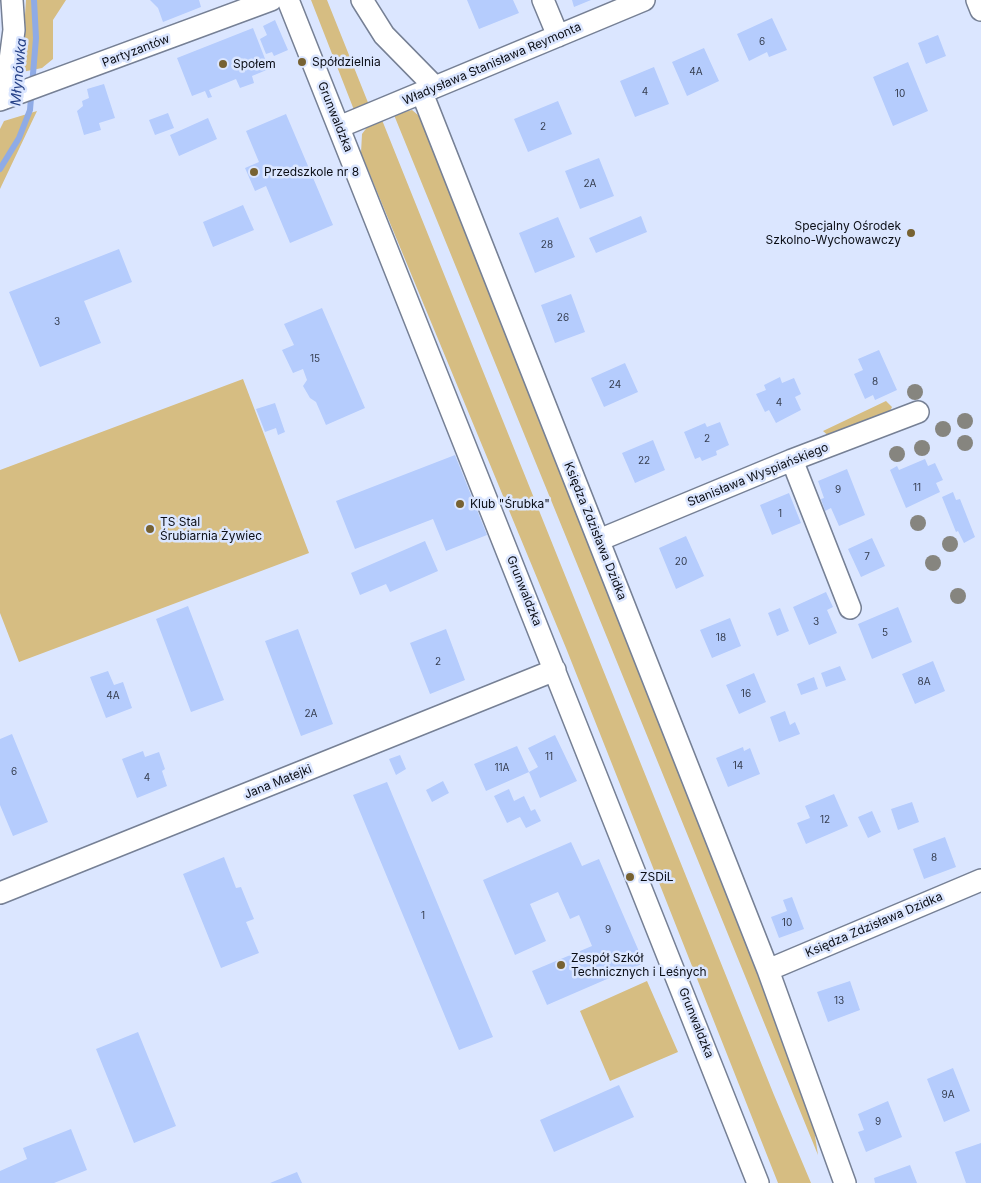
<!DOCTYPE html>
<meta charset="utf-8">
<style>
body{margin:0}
canvas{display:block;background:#dbe6ff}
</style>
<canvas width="981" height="1183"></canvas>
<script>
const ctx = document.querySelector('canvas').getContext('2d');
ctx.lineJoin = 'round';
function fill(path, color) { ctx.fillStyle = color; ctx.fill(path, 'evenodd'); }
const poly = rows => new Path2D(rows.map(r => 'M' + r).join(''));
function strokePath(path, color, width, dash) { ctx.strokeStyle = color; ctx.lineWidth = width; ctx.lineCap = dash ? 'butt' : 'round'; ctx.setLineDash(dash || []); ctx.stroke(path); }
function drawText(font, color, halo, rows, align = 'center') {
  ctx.font = font + ' Inter,sans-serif'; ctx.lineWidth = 5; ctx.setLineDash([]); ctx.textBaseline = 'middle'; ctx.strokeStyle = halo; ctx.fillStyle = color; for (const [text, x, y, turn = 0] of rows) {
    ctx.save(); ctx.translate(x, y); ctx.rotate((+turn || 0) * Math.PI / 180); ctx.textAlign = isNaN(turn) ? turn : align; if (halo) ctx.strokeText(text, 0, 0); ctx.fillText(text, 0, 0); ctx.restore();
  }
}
const green = poly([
 [26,0,66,0,53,20,53,59,42,68,17,73,23,46],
 [311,0,327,0,369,105,354,110],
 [412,110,424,120,811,1110,818,1155,394,115],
 [37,111,0,189,0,129,4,121],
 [382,120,774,1095,811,1183,778,1183,566,648,361,153,362,134,368,126],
 [243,379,309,553,19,662,0,613,0,470],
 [886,401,892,407,890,411,831,438,823,431],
 [647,981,678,1052,610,1081,580,1011]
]);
const stream = poly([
 [0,169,19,138,30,110,36,38,34,0]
]);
const building = poly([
 [150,0,199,0,201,7,163,22,158,8],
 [467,0,513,0,519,13,479,29],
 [572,0,591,0,574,7],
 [772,18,787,50,769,57,767,52,749,61,737,34],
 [275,20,288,50,274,56,272,52,266,54,260,39,267,35,263,26],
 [253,28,269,69,252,76,254,83,240,88,236,79,209,90,212,97,208,98,205,91,192,96,177,58],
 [938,35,946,56,926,64,918,43],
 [704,48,719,81,687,96,672,62],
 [908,62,928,111,893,126,873,77],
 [654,67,669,104,635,117,620,81],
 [104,84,115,118,99,123,101,130,84,135,77,111,83,106,82,101,89,98,87,89],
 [558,101,572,134,528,152,514,119],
 [168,113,174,128,155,135,149,120],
 [286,114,333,225,290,243,266,186,255,191,245,168,259,162,246,131],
 [208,118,217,139,179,156,170,135],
 [599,158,614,196,580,209,565,171],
 [243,205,254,230,213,247,203,222],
 [641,216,647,232,596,253,589,238],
 [558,217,575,257,535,273,519,233],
 [119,249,132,282,84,301,101,343,40,367,9,292],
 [571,294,585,332,555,343,541,305],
 [322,308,365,408,326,425,316,402,310,398,303,386,307,380,303,369,293,373,282,350,294,345,284,324],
 [879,350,897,390,875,400,873,395,865,399,854,374,863,370,858,359],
 [625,363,638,392,604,407,591,378],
 [780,377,782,383,794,378,801,394,795,397,801,410,776,423,769,410,765,412,756,394,766,390,764,385],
 [275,403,285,432,278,435,276,428,265,432,256,409],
 [720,422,729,445,716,451,717,455,702,461,700,457,695,459,684,432,705,423,707,427],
 [653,440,665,470,635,483,622,453],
 [455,455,487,535,446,551,433,519,355,549,336,501],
 [925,459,928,466,935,463,943,480,936,483,940,492,906,508,890,470,897,466,899,470],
 [847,469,865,515,839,526,831,508,825,511,821,499,824,498,818,481],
 [953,492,956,500,960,499,975,537,964,543,958,531,956,532,942,497],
 [789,493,801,523,772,535,760,505],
 [686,536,704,576,676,589,659,548],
 [872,538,885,566,861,577,848,549],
 [425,541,438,571,390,592,386,584,360,595,351,573],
 [826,592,833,607,827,610,837,633,809,645,793,607],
 [188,606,224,700,191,712,156,619],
 [898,607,912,642,872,659,858,624],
 [780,608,789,631,777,636,768,613],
 [730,618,741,646,712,658,700,630],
 [298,629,333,724,301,736,265,641],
 [446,629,465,680,430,694,410,643],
 [933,661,945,691,915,704,902,674],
 [840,666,846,680,826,687,821,673],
 [108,671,114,685,123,682,132,708,106,718,90,677],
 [754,673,766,702,739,714,726,685],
 [814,677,818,689,801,695,797,684],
 [785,711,790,725,795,722,800,734,779,742,770,717],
 [12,734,48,822,13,836,0,805,0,739],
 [555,735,577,781,540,798,529,772,538,767,528,748],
 [517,746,529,772,486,791,474,764],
 [743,747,744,751,750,748,760,774,728,787,716,758],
 [143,751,145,757,159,752,165,769,162,771,167,786,137,798,122,759],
 [400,755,406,769,396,775,389,759],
 [443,781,449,793,432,802,426,790],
 [387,782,493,1037,459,1050,353,795],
 [509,789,514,801,524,796,531,811,535,809,541,821,526,828,520,817,507,823,494,796],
 [834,794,848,826,806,844,797,823,810,818,805,806],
 [912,802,919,822,898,830,891,809],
 [872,811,881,832,868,838,858,817],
 [945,837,956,867,924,879,913,849],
 [571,842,582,866,599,859,644,963,547,1005,532,971,592,946,579,915,570,919,558,892,530,904,546,941,515,955,483,880],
 [224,857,236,888,241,887,254,919,246,922,259,953,221,968,183,874],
 [792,897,804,929,779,938,771,917,787,911,783,900],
 [850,981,860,1010,828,1022,817,992],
 [138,1032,176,1126,134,1143,96,1049],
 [953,1068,970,1111,944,1122,927,1079],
 [619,1085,634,1117,554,1152,540,1120],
 [888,1101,902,1137,866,1152,858,1132,864,1130,858,1114],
 [71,1129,87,1170,54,1183,0,1183,0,1171,27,1159,23,1148],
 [981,1143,981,1183,966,1183,955,1152],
 [910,1165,917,1183,875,1183,874,1178],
 [297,1172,302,1183,270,1183]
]);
const minor = poly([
 [288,0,758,1183],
 [362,0,384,35,435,87],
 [543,0,558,36],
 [977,0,981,10],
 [422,93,768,970,845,1183],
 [5,98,14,30,12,0],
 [0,100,271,0],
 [339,127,644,0],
 [792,460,850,608],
 [599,540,792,460,918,412],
 [0,893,555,670],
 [768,970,981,880]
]);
const trees = [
 [915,392],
 [965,421],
 [943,429],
 [965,443],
 [922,448],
 [897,454],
 [918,523],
 [950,544],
 [933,563],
 [958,596]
];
const markers = [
 [302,62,5,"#776232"],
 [223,64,5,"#776232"],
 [254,172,5,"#776232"],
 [911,233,5,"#776232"],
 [460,504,5,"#776232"],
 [150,529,5,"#776232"],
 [630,877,5,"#776232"],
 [561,965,5,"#776232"]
];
const numberNames = [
 ["6",762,42],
 ["4A",696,72],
 ["4",645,92],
 ["10",900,94],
 ["2",543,127],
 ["2A",590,184],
 ["28",547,245],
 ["26",563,318],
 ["3",57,322],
 ["15",315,359],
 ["8",875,382],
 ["24",615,385],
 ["4",779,403],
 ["2",707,439],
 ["22",644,461],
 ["11",917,488],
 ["9",838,490],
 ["1",780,514],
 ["7",867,557],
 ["20",681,562],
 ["3",816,622],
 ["5",885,633],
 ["18",721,638],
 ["2",438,662],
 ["8A",924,682],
 ["16",746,694],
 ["4A",113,696],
 ["2A",311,714],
 ["11",549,757],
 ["14",738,766],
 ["11A",502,768],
 ["6",14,772],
 ["4",147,778],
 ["12",825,820],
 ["8",934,858],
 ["1",423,916],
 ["10",787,923],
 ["9",608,930],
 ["13",839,1001],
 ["9A",948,1095],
 ["9",878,1122]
];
const streetNames = [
 ["Partyzantów",136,51,-21],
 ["Władysława Stanisława Reymonta",492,64,-23],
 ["Grunwaldzka",335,117,68],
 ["Stanisława Wyspiańskiego",758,475,-22],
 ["Księdza Zdzisława Dzidka",595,531,68],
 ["Grunwaldzka",524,591,68],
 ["Jana Matejki",278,782,-22],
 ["Księdza Zdzisława Dzidka",874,925,-23],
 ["Grunwaldzka",696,1023,68]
];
const poiNames = [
 ["Spółdzielnia",312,62],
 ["Społem",233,64],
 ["Przedszkole nr 8",264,172],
 ["Specjalny Ośrodek",901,226,"right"],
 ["Szkolno-Wychowawczy",901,240,"right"],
 ["Klub \"Śrubka\"",470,504],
 ["TS Stal",160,522],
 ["Śrubiarnia Żywiec",160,536],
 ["ZSDiL",640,877],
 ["Zespół Szkół",571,958],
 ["Technicznych i Leśnych",571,972]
];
const waterNames = [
 ["Młynówka",19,72,-85]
];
fill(green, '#d6bd82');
strokePath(stream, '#8fabe6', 6);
fill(building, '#b5ccfd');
strokePath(minor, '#768095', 24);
strokePath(minor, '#fff', 21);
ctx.fillStyle = '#86857f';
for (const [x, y] of trees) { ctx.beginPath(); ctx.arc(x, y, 8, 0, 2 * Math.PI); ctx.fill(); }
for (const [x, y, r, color] of markers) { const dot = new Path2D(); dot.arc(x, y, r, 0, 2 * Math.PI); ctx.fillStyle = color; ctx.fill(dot); strokePath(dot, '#dbe6ff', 2); }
drawText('10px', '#353d4f', null, numberNames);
drawText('12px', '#0a0d15', '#dbe6ff', streetNames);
drawText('12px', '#0a0d15', '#dbe6ff', poiNames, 'left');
drawText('italic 14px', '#254086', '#dbe6ff', waterNames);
</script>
